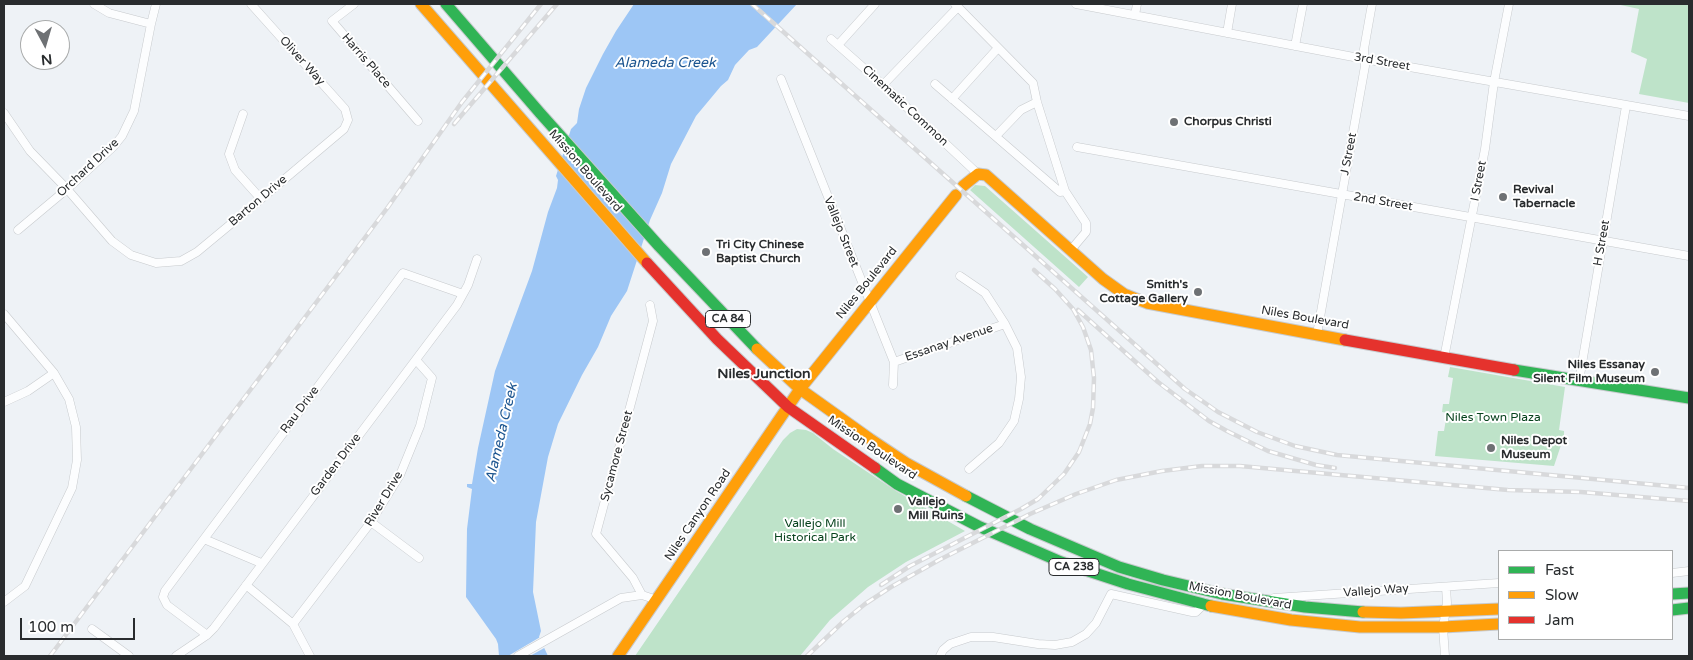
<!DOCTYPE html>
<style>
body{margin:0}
#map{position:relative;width:1693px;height:660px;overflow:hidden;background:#eef2f6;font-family:"Varela Round",sans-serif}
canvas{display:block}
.frame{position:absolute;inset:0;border:5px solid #292c2e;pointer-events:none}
.legend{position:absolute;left:1498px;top:550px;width:175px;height:90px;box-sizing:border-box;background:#fff;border:1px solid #a9abab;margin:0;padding:6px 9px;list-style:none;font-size:15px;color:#292c2e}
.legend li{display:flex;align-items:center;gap:10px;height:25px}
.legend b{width:25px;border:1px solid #a9abab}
.north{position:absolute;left:20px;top:20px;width:50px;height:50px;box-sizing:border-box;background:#fff;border:1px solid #a9abab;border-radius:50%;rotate:174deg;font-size:14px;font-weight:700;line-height:20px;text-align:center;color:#292c2e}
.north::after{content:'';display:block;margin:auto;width:18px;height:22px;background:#6e7174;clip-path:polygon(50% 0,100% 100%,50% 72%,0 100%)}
.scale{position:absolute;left:20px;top:618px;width:115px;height:22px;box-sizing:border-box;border:2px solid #292c2e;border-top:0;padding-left:6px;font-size:15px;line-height:18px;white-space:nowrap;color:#292c2e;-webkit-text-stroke:4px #fff;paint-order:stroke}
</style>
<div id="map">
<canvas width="1693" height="660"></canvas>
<div class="frame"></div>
<ul class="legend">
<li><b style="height:6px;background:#30b455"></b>Fast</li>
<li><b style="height:6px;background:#ff9f0a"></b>Slow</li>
<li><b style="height:6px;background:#e5322d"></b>Jam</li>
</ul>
<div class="north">N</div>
<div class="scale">100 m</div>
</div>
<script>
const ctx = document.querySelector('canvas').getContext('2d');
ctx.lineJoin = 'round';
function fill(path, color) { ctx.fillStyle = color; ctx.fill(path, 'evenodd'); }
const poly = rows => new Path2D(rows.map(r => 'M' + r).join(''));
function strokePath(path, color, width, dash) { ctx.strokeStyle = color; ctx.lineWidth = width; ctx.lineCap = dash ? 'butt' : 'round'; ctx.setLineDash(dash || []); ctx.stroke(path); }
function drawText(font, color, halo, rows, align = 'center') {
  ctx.font = font + ' "Varela Round",sans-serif'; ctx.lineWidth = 4; ctx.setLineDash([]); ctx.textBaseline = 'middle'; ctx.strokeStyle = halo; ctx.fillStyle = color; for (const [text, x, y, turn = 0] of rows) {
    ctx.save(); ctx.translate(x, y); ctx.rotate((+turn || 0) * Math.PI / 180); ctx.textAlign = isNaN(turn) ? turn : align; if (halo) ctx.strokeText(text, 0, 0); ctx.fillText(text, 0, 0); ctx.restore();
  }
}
const green = poly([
 [1616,4,1689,4,1689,103,1639,94,1647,59,1631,52,1639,9],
 [975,185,985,186,1088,277,1079,287,970,190],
 [1450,367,1565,387,1559,430,1564,431,1564,436,1554,466,1435,456,1438,431,1444,431,1447,413,1442,412,1443,404,1449,404,1453,378,1448,377],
 [797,429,806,430,813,433,833,449,896,491,965,531,906,562,868,587,830,620,800,656,635,656,783,440,790,433]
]);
const water = poly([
 [634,4,797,4,757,47,749,50,735,65,728,80,721,86,696,116,671,164,662,193,650,220,627,291,611,316,598,347,582,375,558,424,548,457,536,522,533,592,541,631,539,637,548,656,499,656,498,644,496,639,466,597,467,529,472,489,467,487,467,484,472,484,478,448,495,371,532,271,548,212,557,188,558,180,556,176,571,129,577,123,579,109,586,88,603,54,616,31]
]);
const pier = poly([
 [542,636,546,647,530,656,508,656]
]);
const street = poly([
 [94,4,109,13,151,24],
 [354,4,332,21,418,121],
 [955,4,1033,83,1037,102,1065,191,1086,223,1086,232,1070,251],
 [1076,4,1364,59,1689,116],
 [1135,15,1137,4],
 [1227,33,1232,4],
 [831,39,883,85,978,174],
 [838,45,875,4],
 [1295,46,1303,4],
 [781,79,894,362,893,385],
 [935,84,1060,192,1065,191],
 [883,85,958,7],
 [952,99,998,48],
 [4,113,30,151,67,189,112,241,131,255,156,263,181,261,197,252,261,199,344,129,348,120,345,109,251,4],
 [243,114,229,154,235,170,261,199],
 [996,136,1021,110,1037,102],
 [1077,147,1689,256],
 [18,230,67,189,113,147,122,136,134,111,151,24,156,4],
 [960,276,985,293,1005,324,1017,348,1021,377,1019,399,1014,421,999,443,969,469],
 [1317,334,1365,66,1364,49,1372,4],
 [1444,358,1485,149,1494,82,1509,4],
 [894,362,1005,324],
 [1579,381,1626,106],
 [4,402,28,391,54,373],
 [371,522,419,558],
 [204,539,261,563],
 [1672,573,1689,571],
 [246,585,293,624,310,656],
 [642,595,633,578,596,534,653,321,650,305],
 [1274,598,1499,583],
 [4,602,25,586,72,488,77,460,76,427,69,399,54,373,4,314],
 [293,624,371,522,400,475,420,426,432,378,416,360],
 [92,629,129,656],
 [207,635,167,605,163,597,165,591,403,273,463,294],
 [176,656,207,635,214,628,457,305,468,285,477,259],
 [518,656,621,598,642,595,657,600],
 [940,656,943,650,950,644,971,637,993,637,1038,644,1055,645,1072,642,1086,634,1096,623,1111,594,1192,612,1196,612,1205,603],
 [1445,656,1443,627,1447,603,1446,587]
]);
const fast = poly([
 [446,4,540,113,659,246,757,349],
 [1514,370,1689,398],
 [875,468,897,484,978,526,1061,562,1128,584,1211,606],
 [966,496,1030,529,1119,567,1163,580,1222,594,1305,607,1363,612],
 [1672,594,1689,593],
 [1672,610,1689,608]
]);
const slow = poly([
 [421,4,647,263],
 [963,186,978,174,986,175,1103,279,1124,294,1147,303,1345,340],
 [757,349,800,389,870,439,906,463,966,496],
 [800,389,956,195],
 [1211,606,1291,620,1360,627,1443,627,1499,624],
 [1363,612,1401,613,1499,609],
 [618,656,800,389]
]);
const jam = poly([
 [647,263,717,339,788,407,875,468],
 [1345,340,1514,370]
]);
const rail = poly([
 [752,4,1185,389,1218,412,1257,432,1295,446,1337,455,1689,488],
 [454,124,557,4],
 [1078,310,1158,382,1209,421,1227,431,1268,451,1316,465,1335,468],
 [881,585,910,566,1021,509,1038,499,1064,474,1079,452,1090,424,1093,408,1094,378,1091,350,1083,327,1073,309,1055,289,1034,270],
 [50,656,388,207,462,102,541,4],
 [807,656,844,621,865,604,891,587,939,560,1030,514,1076,494,1116,480,1162,471,1202,466,1240,466,1508,490,1581,492,1689,501]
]);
const markers = [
 [1174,122,5,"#6e7174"],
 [1503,197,5,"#6e7174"],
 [706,252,5,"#6e7174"],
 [1198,292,5,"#6e7174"],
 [1655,372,5,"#6e7174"],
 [1491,448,5,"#6e7174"],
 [898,509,5,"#6e7174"]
];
const shields = [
 [728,319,45],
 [1074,567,50]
];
const shieldNames = [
 ["CA 84",728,319],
 ["CA 238",1074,567]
];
const streetNames = [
 ["Oliver Way",302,61,48],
 ["Harris Place",366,61,49],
 ["3rd Street",1382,62,10],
 ["Cinematic Common",905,106,43],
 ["J Street",1349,154,-79],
 ["Orchard Drive",88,168,-43],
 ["Mission Boulevard",585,171,49],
 ["I Street",1479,181,-79],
 ["Barton Drive",258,201,-40],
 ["2nd Street",1383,202,10],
 ["Vallejo Street",841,232,68],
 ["H Street",1602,243,-80],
 ["Niles Boulevard",867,283,-51],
 ["Niles Boulevard",1305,318,10],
 ["Essanay Avenue",949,343,-19],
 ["Rau Drive",300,410,-53],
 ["Mission Boulevard",872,448,34],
 ["Sycamore Street",617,456,-75],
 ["Garden Drive",336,465,-53],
 ["River Drive",384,499,-59],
 ["Niles Canyon Road",698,515,-56],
 ["Vallejo Way",1376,591,-4],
 ["Mission Boulevard",1240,596,11]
];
const poiNames = [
 ["Chorpus Christi",1184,122],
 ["Revival",1513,190],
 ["Tabernacle",1513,204],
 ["Tri City Chinese",716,245],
 ["Baptist Church",716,259],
 ["Smith's",1188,285,"right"],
 ["Cottage Gallery",1188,299,"right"],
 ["Niles Essanay",1645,365,"right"],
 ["Silent Film Museum",1645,379,"right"],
 ["Niles Depot",1501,441],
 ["Museum",1501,455],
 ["Vallejo",908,502],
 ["Mill Ruins",908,516]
];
const parkNames = [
 ["Niles Town Plaza",1493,418],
 ["Vallejo Mill",815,524],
 ["Historical Park",815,538]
];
const waterNames = [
 ["Alameda Creek",665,63],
 ["Alameda Creek",502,433,-77]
];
const neighbourhoodNames = [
 ["Niles Junction",764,374]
];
fill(green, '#bee3c9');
fill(water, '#9dc6f5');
fill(pier, '#eef2f6');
strokePath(street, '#c7cacd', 9);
strokePath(fast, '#c7cacd', 13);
strokePath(slow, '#c7cacd', 13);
strokePath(jam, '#c7cacd', 13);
strokePath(street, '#fcfdfe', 8);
strokePath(fast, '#30b455', 11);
strokePath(slow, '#ff9f0a', 11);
strokePath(jam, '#e5322d', 11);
strokePath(rail, '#d8d9db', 4.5);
strokePath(rail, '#fff', 2.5, [8]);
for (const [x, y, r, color] of markers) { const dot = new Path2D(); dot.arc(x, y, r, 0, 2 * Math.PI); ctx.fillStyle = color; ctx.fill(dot); strokePath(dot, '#fff', 2); }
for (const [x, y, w] of shields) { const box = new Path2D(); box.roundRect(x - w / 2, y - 8.5, w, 17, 4); ctx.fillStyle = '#fff'; ctx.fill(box); strokePath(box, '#292c2e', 1); }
drawText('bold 11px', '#292c2e', null, shieldNames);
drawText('12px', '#292c2e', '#fff', streetNames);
drawText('bold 12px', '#292c2e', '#fff', poiNames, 'left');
drawText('12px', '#07421d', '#fff', parkNames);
drawText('italic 14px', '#1c5590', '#fff', waterNames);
drawText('bold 14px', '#292c2e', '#fff', neighbourhoodNames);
</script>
